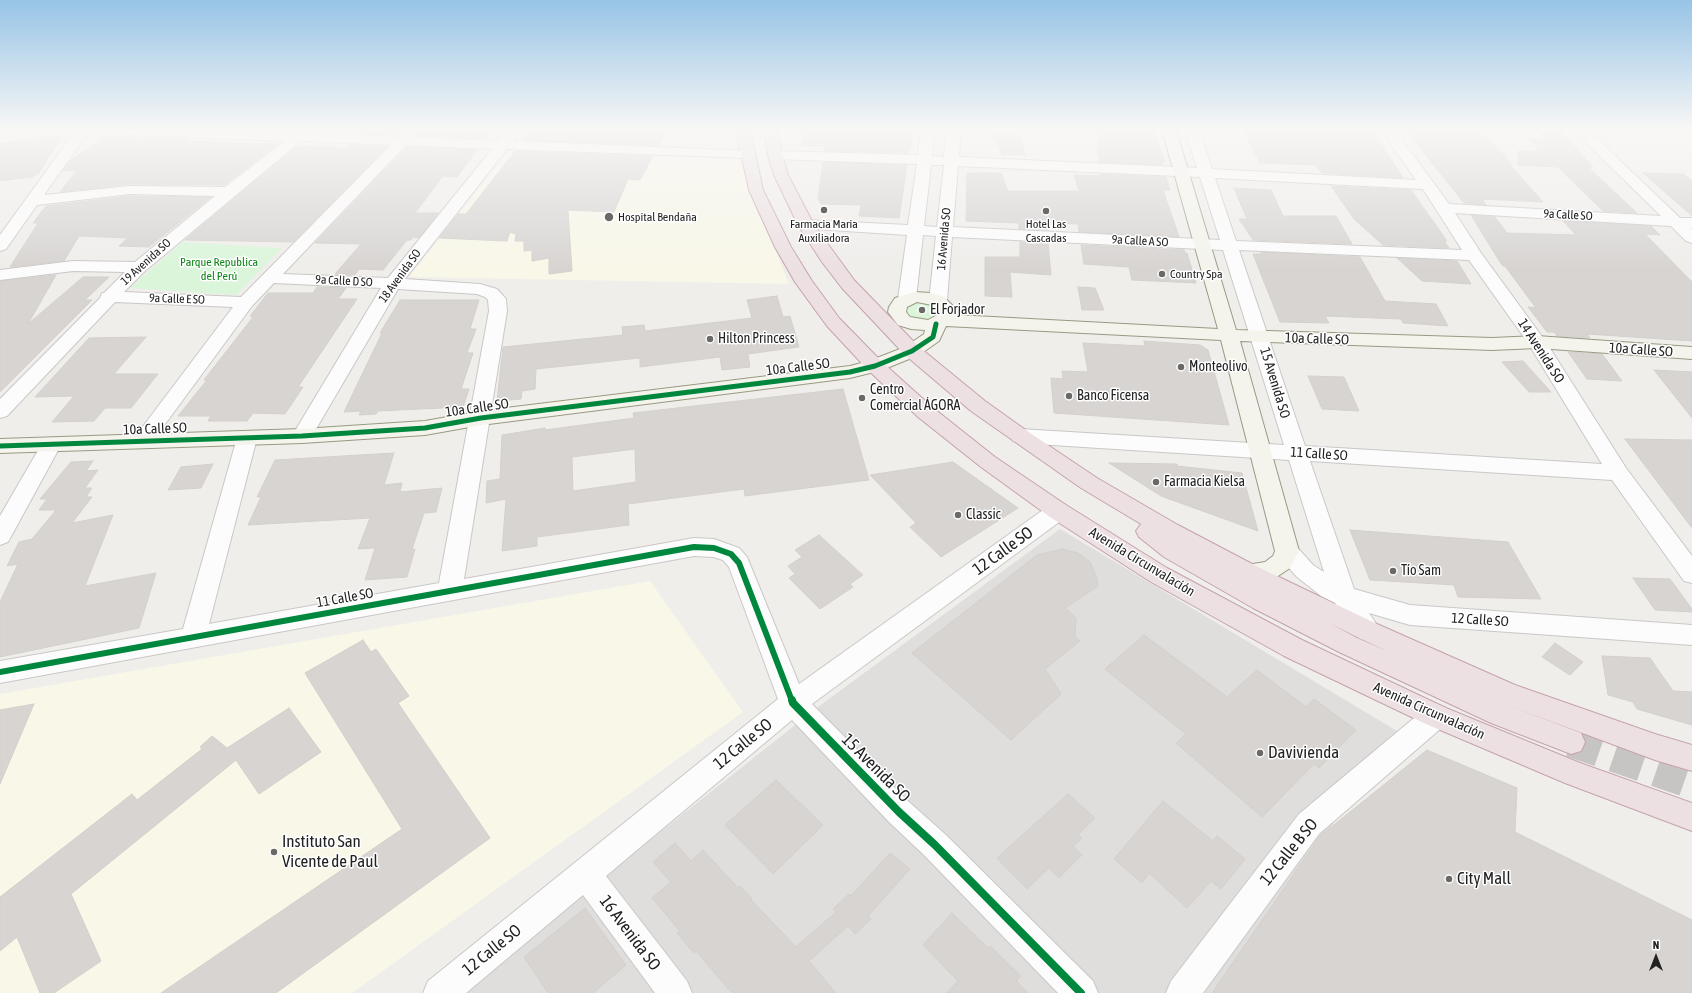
<!DOCTYPE html>
<meta charset="utf-8">
<style>
body{margin:0}
#map{position:relative;width:1692px;height:993px;overflow:hidden;background:#f0eeeb;font-family:"Asap Condensed",sans-serif}
canvas{display:block}
.north{position:absolute;left:1636px;top:937px;width:40px;height:40px;-webkit-text-stroke:3px #fff;paint-order:stroke;rotate:0deg;font-size:11px;font-weight:700;line-height:16px;text-align:center;color:#222}
.north::after{content:'';display:block;margin:auto;width:14px;height:18px;background:#222;clip-path:polygon(50% 0,100% 100%,50% 72%,0 100%)}
</style>
<div id="map">
<canvas width="1692" height="993"></canvas>
<div class="north">N</div>
</div>
<script>
const ctx = document.querySelector('canvas').getContext('2d');
ctx.lineJoin = 'round';
function fill(path, color) { ctx.fillStyle = color; ctx.fill(path, 'evenodd'); }
const poly = rows => new Path2D(rows.map(r => 'M' + r).join(''));
function strokePath(path, color, width, dash) { ctx.strokeStyle = color; ctx.lineWidth = width; ctx.lineCap = dash ? 'butt' : 'round'; ctx.setLineDash(dash || []); ctx.stroke(path); }
function drawText(font, color, halo, rows, align = 'center') {
  ctx.font = font + ' "Asap Condensed",sans-serif'; ctx.lineWidth = 3; ctx.setLineDash([]); ctx.textBaseline = 'middle'; ctx.strokeStyle = halo; ctx.fillStyle = color; for (const [text, x, y, turn = 0] of rows) {
    ctx.save(); ctx.translate(x, y); ctx.rotate((+turn || 0) * Math.PI / 180); ctx.textAlign = isNaN(turn) ? turn : align; if (halo) ctx.strokeText(text, 0, 0); ctx.fillText(text, 0, 0); ctx.restore();
  }
}
const residential = poly([
 [1060,529,1397,731,1217,993,466,993,616,867,818,707]
]);
const education = poly([
 [511,149,738,158,789,284,409,277],
 [650,581,743,712,352,993,0,993,0,694]
]);
const park = poly([
 [182,242,282,248,236,295,130,288],
 [914,301,936,304,941,314,929,321,911,319,904,313,905,306]
]);
const building = poly([
 [360,130,405,130,398,135,357,134,360,130],
 [411,130,491,130,485,139,416,136,414,131,411,130],
 [531,130,667,130,658,146,524,140,531,130],
 [801,130,912,130,910,150,909,150,908,153,825,151,825,146,802,146,801,130],
 [1097,130,1153,130,1165,162,1162,162,1162,165,1099,162,1097,130],
 [1243,130,1372,130,1403,178,1322,173,1316,165,1260,163,1243,130],
 [1406,130,1481,130,1513,165,1510,165,1543,202,1482,199,1486,205,1464,203,1406,130],
 [1537,130,1561,131,1593,167,1589,168,1637,213,1603,211,1558,167,1518,165,1518,151,1540,151,1529,139,1545,140,1537,130],
 [993,133,1021,134,1025,155,1002,155,993,133],
 [63,135,38,174,34,175,33,177,0,181,0,143,63,135],
 [104,137,188,139,186,141,278,144,224,185,130,184,60,192,77,170,62,171,70,161,104,137],
 [349,145,388,146,293,242,185,240,297,146,346,148,349,145],
 [407,147,477,150,457,177,443,176,415,213,438,213,419,238,413,237,411,240,407,240,383,270,359,269,355,275,335,274,361,244,315,243,407,147],
 [515,151,653,156,640,180,628,179,614,212,568,210,572,271,549,274,549,258,532,261,532,250,524,251,524,241,515,241,516,234,510,232,507,241,439,238,458,214,466,214,515,151],
 [823,162,907,165,899,218,859,216,861,205,821,204,818,198,823,162],
 [967,173,1001,173,1008,191,1079,191,1074,175,1100,176,1100,174,1166,177,1170,190,1163,190,1179,237,1079,232,1078,224,1046,223,1047,230,1019,229,1019,223,966,221,967,173],
 [1643,173,1684,174,1692,181,1692,216,1643,173],
 [1331,186,1411,190,1447,241,1444,241,1449,248,1383,245,1354,219,1331,186],
 [1234,188,1271,190,1283,216,1336,216,1352,244,1253,240,1239,219,1247,219,1234,188],
 [130,196,211,197,149,247,119,246,128,238,79,236,64,261,10,267,38,223,33,223,46,206,130,196],
 [1471,215,1495,217,1507,233,1576,235,1563,221,1651,226,1660,235,1645,234,1692,282,1692,341,1587,334,1590,338,1557,336,1554,332,1547,332,1528,307,1536,308,1505,266,1503,266,1500,262,1471,215],
 [1020,242,1048,243,1051,275,1010,272,1012,297,985,296,985,257,1020,257,1020,242],
 [1081,245,1184,250,1185,253,1187,253,1196,283,1132,280,1129,267,1084,264,1081,245],
 [1261,252,1360,257,1385,301,1436,304,1448,326,1403,323,1401,319,1325,316,1329,323,1280,322,1253,254,1262,254,1261,252],
 [1397,258,1457,261,1471,284,1422,281,1397,258],
 [56,275,28,324,83,277,109,277,85,300,92,300,0,392,0,283,1,281,56,275],
 [317,287,346,288,338,299,357,299,298,387,303,387,285,414,253,413,247,421,208,421,211,416,178,416,207,380,204,380,253,317,250,316,268,293,313,293,317,287],
 [1078,287,1095,288,1104,310,1082,310,1078,287],
 [777,296,783,317,790,316,799,347,748,354,750,367,722,370,720,357,640,367,640,358,536,369,535,389,522,391,521,399,497,401,503,347,623,335,622,327,644,325,645,331,752,318,747,300,777,296],
 [400,300,479,300,470,329,476,329,467,353,473,353,461,389,469,389,463,407,378,411,376,414,359,415,361,411,344,412,382,333,380,333,400,300],
 [146,337,114,374,158,374,131,408,105,408,94,421,52,422,74,396,35,397,89,338,146,337],
 [1144,341,1200,345,1208,350,1229,425,1054,413,1051,378,1063,379,1062,371,1088,372,1083,343,1145,346,1144,341],
 [1568,352,1602,354,1622,381,1587,379,1568,352],
 [1523,361,1551,392,1529,392,1502,362,1523,361],
 [1654,370,1692,372,1692,418,1654,370],
 [1308,376,1344,377,1359,411,1322,409,1308,376],
 [843,389,869,480,745,496,744,489,628,504,629,525,537,537,537,546,502,551,506,499,486,503,487,481,500,479,502,435,545,428,545,430,634,418,633,413,843,389],
 [635,449,636,482,573,491,572,457,635,449],
 [1625,439,1692,440,1692,528,1625,439],
 [394,453,384,485,402,483,400,492,442,488,436,512,424,513,412,549,415,549,407,577,365,580,375,548,358,549,370,518,248,525,261,497,257,497,275,460,394,453],
 [93,461,86,471,98,470,85,488,92,488,86,497,92,497,72,523,113,515,85,586,156,573,139,628,0,657,0,602,18,564,7,566,19,542,32,539,56,510,39,510,47,499,40,499,71,462,93,461],
 [953,462,1018,508,941,557,910,527,916,523,870,475,953,462],
 [1109,463,1177,464,1177,466,1242,473,1258,531,1161,496,1109,463],
 [213,464,201,488,168,490,181,467,213,464],
 [1350,530,1508,542,1541,599,1458,597,1454,585,1370,580,1350,530],
 [819,535,863,575,850,584,853,587,820,609,789,578,795,574,788,566,802,557,795,550,819,535],
 [1062,549,1078,553,1090,562,1096,576,1098,586,1065,608,1076,618,1075,637,1080,641,1045,669,1061,694,1011,740,912,653,1037,555,1062,549],
 [1633,578,1670,579,1692,609,1692,612,1655,610,1633,578],
 [1144,635,1227,697,1257,670,1306,707,1314,699,1356,730,1319,768,1314,764,1262,817,1176,743,1186,734,1105,669,1144,635],
 [363,640,371,652,376,649,409,696,398,703,490,838,276,993,161,993,402,829,305,673,363,640],
 [1555,643,1583,662,1570,675,1542,657,1555,643],
 [1602,656,1650,658,1673,691,1692,692,1692,725,1637,709,1633,702,1608,695,1602,656],
 [34,704,0,784,0,710,34,704],
 [289,708,321,752,259,794,236,760,71,894,101,961,54,993,40,993,17,937,0,951,0,897,132,794,137,800,202,749,200,747,212,736,227,748,289,708],
 [1427,750,1517,788,1515,832,1692,920,1692,993,1212,993,1320,836,1427,750],
 [776,780,823,825,773,874,725,825,776,780],
 [1068,794,1095,818,1078,835,1082,838,1073,846,1082,855,1059,878,1049,868,1027,889,997,858,1068,794],
 [1163,801,1213,841,1217,836,1245,859,1221,889,1211,881,1187,908,1149,873,1142,883,1114,859,1163,801],
 [675,843,691,861,703,850,738,888,740,886,752,899,751,900,796,947,836,912,833,909,849,894,851,896,890,853,910,869,868,916,871,919,855,934,848,926,809,961,836,993,732,993,696,951,694,953,677,933,680,931,652,898,671,882,653,862,675,843],
 [585,908,626,965,593,993,548,993,524,957,585,908],
 [952,913,988,948,990,946,1021,976,1016,981,1028,993,946,993,958,981,923,945,952,913]
]);
const highwayTunnel = poly([
 [1571,742,1692,784]
]);
const street = poly([
 [76,130,90,130,44,195,130,186,225,187,285,141,108,134,103,133,101,130,220,130,295,133,303,130,308,133,399,137,403,132,408,131,413,132,415,135,413,137,499,141,504,134,509,133,514,134,516,137,513,141,752,151,754,154,752,157,747,158,507,149,405,279,480,284,497,289,506,299,507,311,464,579,694,538,714,539,739,548,747,557,799,684,1050,505,1058,503,1066,505,1069,511,1066,517,812,704,909,802,946,835,1093,981,1098,993,1058,993,924,855,889,822,792,720,606,876,687,981,692,993,655,993,583,895,466,993,423,993,428,981,778,699,729,567,723,560,713,557,694,556,0,683,0,661,183,629,237,438,240,433,247,431,254,433,257,438,209,624,439,583,489,311,488,300,485,297,477,294,398,289,309,441,302,443,295,441,292,436,381,288,274,283,252,306,149,446,142,448,135,446,132,441,233,307,115,302,7,416,0,418,0,399,100,298,102,293,104,293,125,272,73,271,0,280,0,270,73,261,135,262,215,196,130,194,37,205,6,249,0,251,0,235,76,130],
 [301,141,391,145,241,297,124,292,145,271,301,141],
 [406,145,492,149,388,278,283,274,406,145],
 [921,130,935,130,932,156,944,157,947,130,961,130,959,157,1197,168,1185,130,1199,130,1212,169,1416,180,1381,130,1395,130,1449,204,1661,216,1573,130,1588,130,1680,218,1692,218,1692,228,1690,228,1692,229,1692,243,1686,241,1671,226,1455,213,1481,253,1546,342,1626,468,1692,556,1692,583,1684,581,1612,480,1310,461,1354,589,1410,605,1692,625,1692,645,1410,625,1369,613,1381,631,1377,638,1368,641,1359,638,1335,603,1321,596,1297,577,1279,557,1275,551,1279,545,1287,542,1295,545,1313,565,1324,572,1289,460,1020,443,1013,441,1010,436,1013,431,1020,429,1284,445,1223,250,952,237,947,301,944,305,938,306,932,305,929,301,936,236,923,235,916,299,913,303,907,304,901,303,898,299,907,235,800,228,798,225,800,222,806,220,908,225,917,164,775,159,770,158,768,155,770,152,775,151,918,155,921,130],
 [931,165,944,165,937,227,924,226,931,165],
 [958,166,1200,177,1220,240,953,227,958,166],
 [1215,178,1423,189,1462,250,1236,241,1215,178],
 [1239,250,1469,260,1528,343,1602,464,1305,446,1239,250],
 [51,438,58,440,61,445,8,542,0,545,0,516,44,440,51,438],
 [1436,704,1446,708,1450,716,1446,724,1319,834,1203,993,1166,993,1171,981,1299,814,1426,708,1436,704]
]);
const secondary = poly([
 [1162,130,1176,130,1236,330,1492,338,1537,336,1692,347,1692,359,1537,348,1492,350,1240,341,1299,551,1290,568,1278,576,1248,582,1240,580,1236,573,1240,566,1265,562,1273,556,1275,551,1221,340,946,326,939,341,919,355,882,370,850,378,481,425,425,435,302,443,0,453,0,439,302,429,425,421,481,411,850,366,869,361,905,347,924,334,925,330,911,329,898,325,888,312,889,307,895,298,915,292,931,293,944,297,955,308,955,315,1218,329,1162,130],
 [917,302,932,305,937,309,937,315,928,320,910,317,906,312,907,307,917,302]
]);
const highway = poly([
 [736,130,750,130,763,190,791,247,812,281,839,318,882,362,932,407,995,457,1066,505,1167,568,1302,640,1446,708,1580,763,1692,803,1692,831,1565,783,1426,724,1284,656,1151,582,1050,517,981,467,918,417,868,370,827,326,795,282,775,247,749,190,736,130],
 [764,130,778,130,782,155,788,175,814,225,854,280,919,347,985,401,1027,431,1097,478,1178,525,1256,566,1377,624,1515,685,1655,734,1692,745,1692,771,1655,760,1507,705,1581,733,1585,742,1581,751,1571,754,1491,723,1339,652,1253,608,1164,557,1139,537,1136,531,1141,524,1081,488,971,411,905,355,842,288,822,262,798,225,774,175,768,155,764,130],
 [1329,623,1359,638,1389,652,1357,638,1329,623]
]);
const cyclewayFar2 = poly([
 [0,446,302,436,425,428,481,418,850,372,875,366,912,351,933,337,936,324]
]);
const cyclewayFar1 = poly([
 [0,672,694,547,714,548,731,554,739,563,792,701]
]);
const cycleway = poly([
 [792,700,793,703,899,812,935,845,1081,993]
]);
const markers = [
 [824,210,4,"#6a6968"],
 [1046,211,4,"#6a6968"],
 [609,217,5,"#6a6968"],
 [1162,274,4,"#6a6968"],
 [922,310,4,"#6a6968"],
 [710,339,4,"#6a6968"],
 [1181,367,4,"#6a6968"],
 [1069,396,4,"#6a6968"],
 [862,398,4,"#6a6968"],
 [1156,482,4,"#6a6968"],
 [958,515,4,"#6a6968"],
 [1393,571,4,"#6a6968"],
 [1260,753,4,"#6a6968"],
 [274,852,4,"#6a6968"],
 [1449,879,4,"#6a6968"]
];
const farStreetnames = [
 ["9a Calle SO",1568,215,3],
 ["16 Avenida SO",944,239,-85],
 ["9a Calle A SO",1140,241,3],
 ["19 Avenida SO",146,262,-42],
 ["18 Avenida SO",400,276,-54],
 ["9a Calle D SO",344,281,3],
 ["9a Calle E SO",177,299,2]
];
const farPoinames = [
 ["Hospital Bendaña",618,217],
 ["Farmacia Maria",824,224,"center"],
 ["Auxiliadora",824,238,"center"],
 ["Hotel Las",1046,224,"center"],
 ["Cascadas",1046,238,"center"],
 ["Country Spa",1170,274]
];
const farParknames = [
 ["Parque Republica",219,262],
 ["del Perú",219,276]
];
const poiNames = [
 ["El Forjador",930,310],
 ["Hilton Princess",718,339],
 ["Monteolivo",1189,367],
 ["Centro",870,390],
 ["Comercial ÁGORA",870,406],
 ["Banco Ficensa",1077,396],
 ["Farmacia Kielsa",1164,482],
 ["Classic",966,515],
 ["Tío Sam",1401,571]
];
const streetNames = [
 ["10a Calle SO",1317,339,2],
 ["10a Calle SO",1641,350,4],
 ["14 Avenida SO",1541,351,57],
 ["10a Calle SO",798,367,-7],
 ["15 Avenida SO",1275,383,73],
 ["10a Calle SO",477,408,-8],
 ["10a Calle SO",155,429,-2],
 ["11 Calle SO",1319,454,4],
 ["Avenida Circunvalación",1142,562,31],
 ["11 Calle SO",345,598,-10],
 ["12 Calle SO",1480,620,4],
 ["Avenida Circunvalación",1429,711,24]
];
const nearStreetnames = [
 ["12 Calle SO",1003,551,-36],
 ["12 Calle SO",743,744,-39],
 ["15 Avenida SO",876,768,45],
 ["12 Calle B SO",1289,852,-51],
 ["16 Avenida SO",630,933,53],
 ["12 Calle SO",492,950,-39]
];
const nearPoinames = [
 ["Davivienda",1268,753],
 ["Instituto San",282,842],
 ["Vicente de Paul",282,862],
 ["City Mall",1457,879]
];
fill(residential, '#dfdedc');
fill(education, '#f8f7e8');
fill(park, '#daf5da');
fill(building, '#d7d4d2');
strokePath(building, '#d3d0cc', 1);
strokePath(highwayTunnel, '#c7c5c3', 30, [30, 15]);
strokePath(street, '#c9c8c7', 2);
strokePath(secondary, '#999a82', 2);
strokePath(highway, '#c5a2ac', 2);
fill(street, '#fdfcfc');
fill(secondary, '#f4f4ed');
fill(highway, '#ece0e2');
strokePath(cyclewayFar2, '#00873e', 5);
strokePath(cyclewayFar1, '#00873e', 6);
strokePath(cycleway, '#00873e', 8);
const sky = ctx.createLinearGradient(0, 0, 0, 269);
sky.addColorStop(0, '#97c4e6');
sky.addColorStop(0.48, '#f8f7f6');
sky.addColorStop(1, '#f8f7f600');
ctx.fillStyle = sky;
ctx.fillRect(0, 0, 1692, 269);
for (const [x, y, r, color] of markers) { const dot = new Path2D(); dot.arc(x, y, r, 0, 2 * Math.PI); ctx.fillStyle = color; ctx.fill(dot); strokePath(dot, '#fff', 1.5); }
drawText('12px', '#222', '#fff', farStreetnames);
drawText('12px', '#222', '#fff', farPoinames, 'left');
drawText('12px', '#0c8416', '#fff', farParknames);
drawText('14px', '#222', '#fff', poiNames, 'left');
drawText('14px', '#222', '#fff', streetNames);
drawText('17px', '#222', '#fff', nearStreetnames);
drawText('17px', '#222', '#fff', nearPoinames, 'left');
</script>
